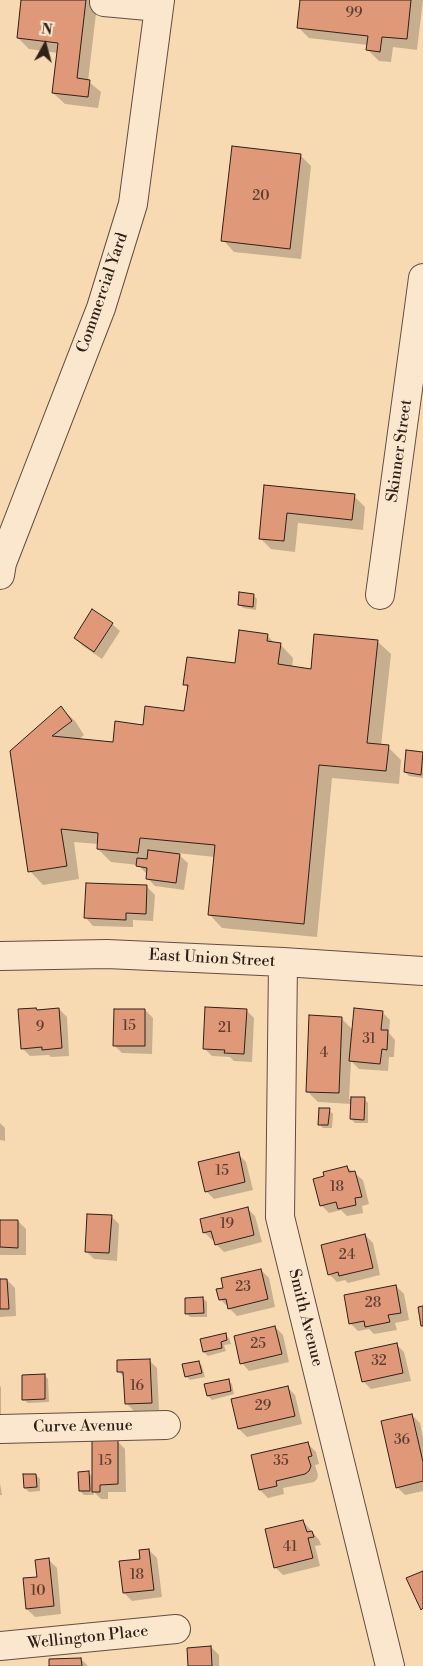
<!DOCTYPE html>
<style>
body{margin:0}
#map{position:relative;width:423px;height:1666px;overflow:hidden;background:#f8dab2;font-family:"Libre Bodoni",serif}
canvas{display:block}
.north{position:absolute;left:20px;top:20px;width:50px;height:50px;-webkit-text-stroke:4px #fae7cd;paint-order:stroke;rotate:7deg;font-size:14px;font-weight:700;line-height:20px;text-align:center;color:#30201a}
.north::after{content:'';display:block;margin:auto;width:18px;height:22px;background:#30201a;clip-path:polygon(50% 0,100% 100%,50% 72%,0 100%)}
</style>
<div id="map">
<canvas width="423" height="1666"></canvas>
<div class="north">N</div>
</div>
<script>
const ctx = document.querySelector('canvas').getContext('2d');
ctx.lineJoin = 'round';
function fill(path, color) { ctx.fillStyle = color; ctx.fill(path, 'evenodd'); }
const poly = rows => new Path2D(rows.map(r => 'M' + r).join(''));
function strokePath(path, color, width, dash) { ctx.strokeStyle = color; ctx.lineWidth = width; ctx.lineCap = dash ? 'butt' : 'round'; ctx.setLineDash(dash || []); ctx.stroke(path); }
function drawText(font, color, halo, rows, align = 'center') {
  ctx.font = font + ' "Libre Bodoni",serif'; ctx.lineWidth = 4.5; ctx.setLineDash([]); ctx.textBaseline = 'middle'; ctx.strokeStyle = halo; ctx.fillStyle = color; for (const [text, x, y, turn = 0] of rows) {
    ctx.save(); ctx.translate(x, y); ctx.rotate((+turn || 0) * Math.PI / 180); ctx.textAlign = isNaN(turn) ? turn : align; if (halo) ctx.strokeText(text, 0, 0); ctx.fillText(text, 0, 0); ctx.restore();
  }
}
const shadow = poly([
 [23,0,92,0,97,5,88,81,101,92,98,108,65,104,53,93,58,53,29,49,18,38],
 [301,0,423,0,417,50,393,47,391,62,379,61,368,50,368,45,309,38,298,27],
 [300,155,311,166,301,259,234,252,223,240],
 [265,486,354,496,365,507,363,530,298,523,295,552,271,549,260,538],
 [254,596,257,599,256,610,243,608,239,604],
 [112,624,120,631,102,659,83,646,75,638],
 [267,635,275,644,280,644,293,658,292,668,312,671,377,641,391,654,381,746,388,747,401,760,399,784,332,778,317,937,222,928,209,914,215,857,177,853,188,863,184,890,155,886,147,878,147,874,138,865,111,862,98,849,98,844,74,842,79,879,43,885,30,871,11,752,61,708,75,721,84,735,78,740,114,743,144,726,185,712,189,689,184,684,236,665],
 [408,751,423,753,423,778,409,776,405,772],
 [147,887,155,895,153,921,133,920,133,927,93,926,86,918],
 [59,1009,67,1017,69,1056,51,1057,49,1055,30,1056,22,1048,38,1011],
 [145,1010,153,1018,152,1054,122,1053,114,1045],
 [246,1010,254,1018,252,1062,234,1061,230,1057,212,1056,204,1048],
 [382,1012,390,1020,389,1033,395,1040,394,1057,389,1057,388,1071,359,1069,351,1061,349,1099,364,1099,368,1103,368,1123,355,1123,351,1119,352,1104,318,1102,307,1091,341,1018,353,1030],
 [329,1110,333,1114,332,1128,323,1128,319,1124],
 [0,1123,5,1128,5,1141,0,1140],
 [238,1154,246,1162,253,1190,214,1199,206,1191],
 [347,1167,363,1180,369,1204,362,1206,363,1213,347,1216,341,1210,329,1213,321,1205],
 [247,1208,255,1216,262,1242,224,1252,216,1244,215,1239,212,1240,204,1232],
 [111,1216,119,1224,117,1261,94,1259,86,1251],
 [0,1221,18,1221,26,1229,26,1255,0,1255],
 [365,1235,373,1243,380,1275,348,1283,345,1280,337,1282,329,1274],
 [261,1270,269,1278,275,1307,237,1316,220,1299,225,1289],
 [7,1280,15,1288,16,1316,0,1317,0,1281],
 [396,1286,404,1294,409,1320,395,1323,397,1330,374,1334,369,1329,358,1331,350,1323],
 [203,1298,207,1302,207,1317,190,1317,186,1313],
 [275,1327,283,1335,289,1362,249,1371,242,1363],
 [225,1335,229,1338,231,1344,224,1345,226,1351,208,1356,204,1352],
 [396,1344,404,1352,411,1381,371,1389,363,1381],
 [149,1360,157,1368,159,1410,134,1411,126,1403,124,1377,119,1372],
 [199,1362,202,1366,205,1377,190,1380,186,1376],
 [44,1375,48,1379,49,1402,28,1403,24,1400],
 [228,1380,232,1384,234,1394,212,1400,208,1396],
 [0,1386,1,1387,1,1414,0,1414],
 [287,1387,295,1395,302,1424,247,1437,239,1429],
 [412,1415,420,1423,423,1438,423,1491,405,1495,397,1487],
 [117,1441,125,1449,126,1492,108,1492,108,1499,101,1499,93,1491,94,1495,84,1495,80,1491,89,1473,93,1477],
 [308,1444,316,1452,319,1464,315,1465,318,1475,317,1479,314,1482,283,1488,284,1494,268,1498,260,1490,253,1456],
 [36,1475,40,1479,40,1491,29,1492,25,1488],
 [0,1483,2,1495,0,1495],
 [303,1521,319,1540,321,1545,315,1546,320,1566,283,1575,275,1567],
 [149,1550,157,1558,162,1597,132,1601,124,1593,142,1560],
 [49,1560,57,1568,61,1614,35,1617,27,1609,38,1578],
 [211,1647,219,1655,219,1666,189,1666],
 [81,1659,88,1666,51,1666]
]);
const building = poly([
 [21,0,86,0,77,78,90,80,88,97,52,93,58,43,17,38,21,0],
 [300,0,411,0,407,39,382,37,380,52,366,50,368,36,297,28,300,0],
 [232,146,301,154,290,249,221,241,232,146],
 [264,485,355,494,352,520,287,513,284,541,259,539,264,485],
 [239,592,254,594,253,607,238,605,239,592],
 [92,609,113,623,94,652,74,638,92,609],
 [239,630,268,634,267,641,281,643,278,664,311,669,314,634,378,640,367,743,389,745,386,771,319,765,304,924,208,915,215,845,140,838,138,853,97,849,98,833,61,829,67,866,28,872,10,751,61,706,72,721,52,736,113,742,115,721,143,725,145,706,184,711,188,685,183,685,187,657,235,663,239,630],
 [406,750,423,752,421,775,404,772,406,750],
 [148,850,180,854,176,883,146,879,147,868,136,866,137,858,147,859,148,850],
 [86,883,147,885,146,914,126,913,126,920,84,918,86,883],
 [205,1007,247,1009,244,1054,224,1053,225,1050,203,1049,205,1007],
 [36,1008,37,1010,59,1008,62,1048,42,1050,42,1047,21,1049,18,1009,36,1008],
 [354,1008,383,1011,381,1030,388,1030,387,1050,382,1049,380,1064,349,1061,354,1008],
 [114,1009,145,1009,145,1046,113,1046,114,1009],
 [309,1015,342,1017,339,1093,306,1092,309,1015],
 [351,1097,365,1097,364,1120,350,1119,351,1097],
 [319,1108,330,1108,328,1125,318,1125,319,1108],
 [239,1152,245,1182,205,1192,198,1162,239,1152],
 [347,1166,349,1172,355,1171,362,1197,355,1198,356,1205,338,1209,336,1202,320,1206,313,1179,324,1176,323,1172,347,1166],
 [248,1207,254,1235,215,1245,211,1231,203,1233,200,1219,248,1207],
 [87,1214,112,1215,109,1253,85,1252,87,1214],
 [0,1220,18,1220,18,1248,0,1247,0,1220],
 [365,1234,373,1268,339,1276,338,1272,328,1275,321,1245,365,1234],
 [261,1269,268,1299,228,1309,226,1299,219,1300,216,1289,223,1288,221,1278,261,1269],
 [0,1279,7,1279,9,1309,0,1309,0,1279],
 [396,1285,401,1313,388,1315,390,1322,365,1327,364,1321,349,1324,344,1295,396,1285],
 [203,1297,204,1313,185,1314,185,1298,203,1297],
 [423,1306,423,1326,421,1326,418,1307,423,1306],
 [275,1326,282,1354,240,1364,234,1336,275,1326],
 [226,1333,227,1340,221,1342,222,1348,203,1352,200,1339,226,1333],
 [397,1343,403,1373,362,1382,355,1352,397,1343],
 [150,1359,152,1403,125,1404,123,1372,117,1372,117,1360,150,1359],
 [199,1361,202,1373,185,1377,182,1364,199,1361],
 [45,1374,45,1399,22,1400,22,1375,45,1374],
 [229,1379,231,1391,207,1396,204,1384,229,1379],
 [288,1386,295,1416,238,1429,231,1399,288,1386],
 [412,1414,423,1462,423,1481,396,1488,381,1421,412,1414],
 [92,1440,118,1440,118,1484,100,1485,100,1492,92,1492,92,1440],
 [308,1442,312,1456,308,1457,311,1466,309,1471,305,1474,276,1481,277,1486,259,1490,251,1455,308,1442],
 [89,1471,90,1491,79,1491,78,1472,89,1471],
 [23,1474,36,1474,37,1487,24,1488,23,1474],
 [303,1520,307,1532,312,1531,314,1537,308,1538,313,1558,274,1568,265,1529,303,1520],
 [149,1549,154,1590,123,1593,119,1561,140,1559,139,1550,149,1549],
 [49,1558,54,1606,26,1609,23,1578,37,1577,35,1560,49,1558],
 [423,1571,423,1608,421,1610,406,1578,423,1571],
 [211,1646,212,1666,188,1666,187,1648,211,1646],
 [81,1658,82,1666,49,1666,49,1659,81,1658]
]);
const minor = poly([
 [104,0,104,2,159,7],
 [0,575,2,563,101,308,133,204,160,0],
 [380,595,423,278],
 [0,956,107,954,283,962,423,971],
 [283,962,280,1217,390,1666],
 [0,1429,166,1425],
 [0,1646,176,1629]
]);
const numberNames = [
 ["99",354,14],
 ["20",261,197],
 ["15",129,1027],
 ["9",40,1028],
 ["21",225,1029],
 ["31",369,1040],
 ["4",324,1054],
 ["15",222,1172],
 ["18",337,1188],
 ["19",227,1225],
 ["24",347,1256],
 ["23",243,1288],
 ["28",373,1304],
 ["25",258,1345],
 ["32",379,1362],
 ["16",137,1387],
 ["29",263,1407],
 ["36",402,1441],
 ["15",105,1462],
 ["35",281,1462],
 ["41",290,1548],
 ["18",137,1576],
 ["10",38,1592]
];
const streetNames = [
 ["Commercial Yard",103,293,-71],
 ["Skinner Street",400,451,-82],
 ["East Union Street",212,959,3],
 ["Smith Avenue",305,1318,76],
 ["Curve Avenue",83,1427,-1],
 ["Wellington Place",88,1638,-6]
];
fill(shadow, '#0003');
fill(building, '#df9878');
strokePath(building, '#30201a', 1);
strokePath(minor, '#624e40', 30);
strokePath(minor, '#fae7cd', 28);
drawText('14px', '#5c3e32', null, numberNames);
drawText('16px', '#30201a', '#fae7cd', streetNames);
</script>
